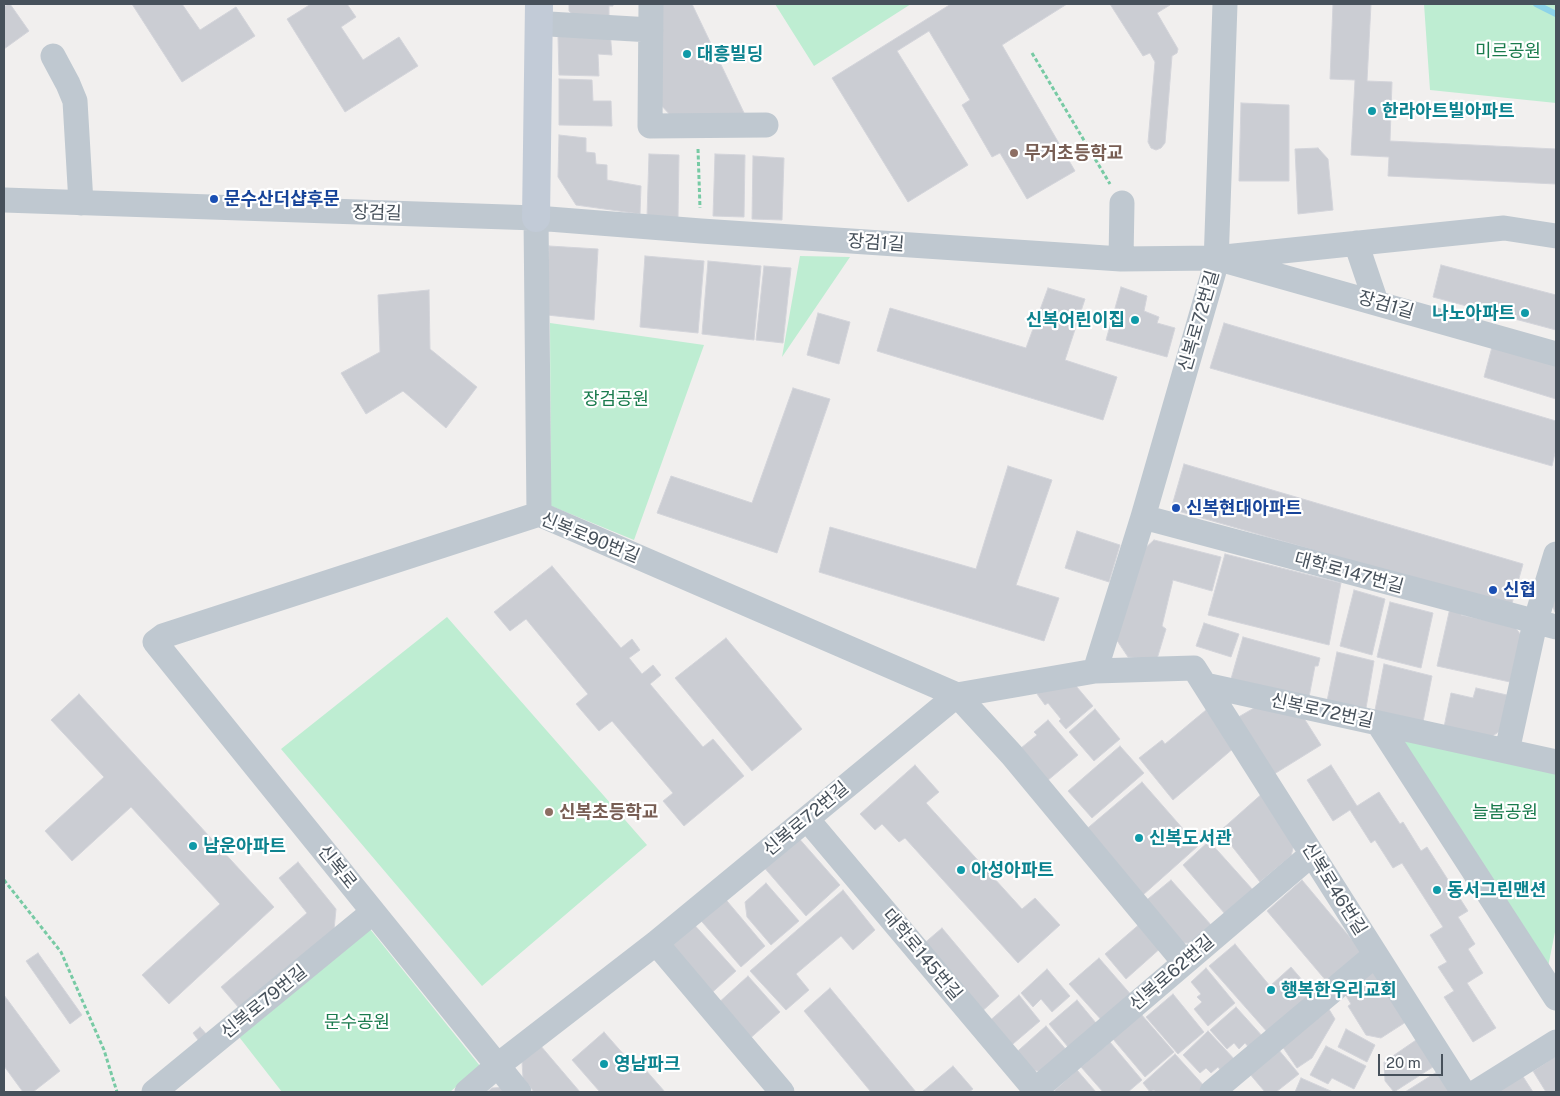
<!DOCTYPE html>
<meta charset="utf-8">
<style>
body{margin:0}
#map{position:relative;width:1560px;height:1096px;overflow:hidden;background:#f1efee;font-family:"Public Sans",sans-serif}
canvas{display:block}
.frame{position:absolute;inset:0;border:5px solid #47515b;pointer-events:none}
.scale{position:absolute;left:1378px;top:1054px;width:65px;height:22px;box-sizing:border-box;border:2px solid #47515b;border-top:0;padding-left:6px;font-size:15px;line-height:18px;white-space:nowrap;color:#47515b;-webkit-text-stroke:4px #fff;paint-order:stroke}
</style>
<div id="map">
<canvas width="1560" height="1096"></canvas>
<div class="frame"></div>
<div class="scale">20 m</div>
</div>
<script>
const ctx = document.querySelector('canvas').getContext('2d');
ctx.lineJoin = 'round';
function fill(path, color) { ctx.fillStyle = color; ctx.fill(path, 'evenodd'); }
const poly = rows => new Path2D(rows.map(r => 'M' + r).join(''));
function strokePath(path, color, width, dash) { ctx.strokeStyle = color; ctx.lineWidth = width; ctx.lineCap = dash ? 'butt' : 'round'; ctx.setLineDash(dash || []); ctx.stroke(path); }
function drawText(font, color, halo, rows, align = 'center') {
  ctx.font = font + ' "Public Sans","Noto Sans KR",sans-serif'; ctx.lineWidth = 4.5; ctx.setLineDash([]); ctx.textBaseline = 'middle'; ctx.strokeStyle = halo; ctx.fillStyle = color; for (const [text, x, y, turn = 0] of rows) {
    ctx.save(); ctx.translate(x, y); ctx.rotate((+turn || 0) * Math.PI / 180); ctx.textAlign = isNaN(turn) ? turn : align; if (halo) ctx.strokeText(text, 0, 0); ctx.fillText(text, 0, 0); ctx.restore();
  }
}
const green = poly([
 [775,4,911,4,814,66],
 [1424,4,1556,4,1556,103,1430,90],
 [800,256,850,257,782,357],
 [550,323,704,345,634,540,551,506],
 [447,617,647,845,482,986,281,749],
 [1397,735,1556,772,1556,927,1547,972],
 [370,929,480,1066,450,1092,282,1092,236,1033]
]);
const stream = poly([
 [1536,4,1556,14]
]);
const building = poly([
 [8,4,10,4,29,31,4,49,4,7,8,4],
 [132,4,182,4,200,30,236,7,255,36,182,82,132,4],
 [311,4,347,4,356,17,341,27,363,60,399,37,418,66,345,112,287,19,311,4],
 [569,4,613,4,613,6,609,6,609,20,579,20,569,11,569,4],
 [658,4,692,4,746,117,672,117,659,103,658,4],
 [951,4,1067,4,1002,45,1075,171,1027,199,1000,153,992,157,962,105,970,100,929,31,897,51,968,165,908,202,832,78,951,4],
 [1110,4,1170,5,1157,13,1178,49,1177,53,1172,56,1165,143,1161,148,1156,150,1151,148,1148,142,1155,62,1150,53,1143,56,1110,4],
 [1333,4,1371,4,1367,81,1392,82,1390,141,1556,149,1556,184,1388,176,1389,157,1351,155,1355,80,1330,79,1333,4],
 [571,29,610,31,612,55,598,54,599,76,559,75,558,37,571,29],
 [559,79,592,80,593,101,611,101,612,126,559,125,559,79],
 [1241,103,1289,105,1289,181,1239,181,1241,103],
 [559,135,586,138,586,152,595,153,596,164,607,165,607,180,641,186,640,214,576,205,558,177,559,135],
 [1318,148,1328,159,1333,210,1298,214,1295,149,1318,148],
 [649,154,679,155,678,218,647,217,649,154],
 [715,154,745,155,744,217,713,216,715,154],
 [753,156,784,158,782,220,752,219,753,156],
 [549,246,598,249,594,320,547,315,549,246],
 [645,256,704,261,698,333,640,327,645,256],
 [708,261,761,266,754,340,702,334,708,261],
 [1441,265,1556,295,1556,330,1433,297,1441,265],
 [764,266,791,268,783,343,756,340,764,266],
 [1121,287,1147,296,1144,311,1159,317,1157,323,1175,328,1167,357,1106,340,1121,287],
 [1048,288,1085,299,1065,360,1117,377,1103,420,877,351,890,308,1026,348,1048,288],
 [429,290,430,349,477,387,446,428,403,391,366,414,341,373,380,352,378,295,429,290],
 [818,313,850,322,839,364,807,355,818,313],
 [1224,323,1556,421,1556,449,1552,466,1210,368,1224,323],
 [1492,347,1556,364,1556,399,1484,377,1492,347],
 [793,388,830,399,777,553,657,513,671,476,752,503,793,388],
 [1184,464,1523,564,1511,607,1171,509,1184,464],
 [1008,466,1052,480,1016,585,1059,598,1044,641,819,572,830,527,976,569,1008,466],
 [1077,531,1120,545,1109,582,1065,568,1077,531],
 [1154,540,1221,557,1212,591,1173,580,1162,626,1166,629,1157,659,1128,657,1116,639,1143,550,1154,540],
 [1225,554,1341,583,1329,645,1208,615,1225,554],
 [552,566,621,648,632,639,640,650,629,658,642,674,653,665,661,675,650,684,703,747,713,739,744,776,684,826,663,801,673,793,612,721,599,731,576,704,588,694,526,619,510,631,494,612,552,566],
 [1556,582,1556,614,1550,601,1556,582],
 [1354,590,1385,599,1372,655,1340,646,1354,590],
 [1390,602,1433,613,1421,668,1377,657,1390,602],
 [1450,608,1462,611,1461,615,1514,626,1521,635,1510,682,1437,666,1450,608],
 [1204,623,1239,634,1231,657,1196,646,1204,623],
 [1243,637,1320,658,1318,666,1315,666,1309,697,1231,679,1243,637],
 [726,638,802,729,752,771,675,678,726,638],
 [1337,652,1374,661,1366,708,1327,701,1337,652],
 [1384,664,1432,676,1423,722,1375,710,1384,664],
 [1071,680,1093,706,1066,729,1059,721,1061,719,1048,703,1045,705,1037,694,1051,683,1071,680],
 [1476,688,1507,695,1500,731,1491,737,1444,727,1451,693,1473,698,1476,688],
 [79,694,274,907,169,1004,142,975,220,904,131,807,72,861,45,831,104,777,51,720,79,694],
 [1261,704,1300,712,1321,745,1271,776,1235,719,1261,704],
 [1095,709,1120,739,1094,761,1069,732,1095,709],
 [1206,710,1235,747,1173,800,1139,758,1162,740,1165,744,1206,710],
 [1048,720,1078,755,1047,781,1021,748,1037,735,1034,732,1048,720],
 [1120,746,1144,773,1092,818,1068,791,1120,746],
 [915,765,939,792,926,803,1022,909,1035,898,1060,925,1018,963,905,838,899,842,882,824,875,830,860,814,915,765],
 [1331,765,1357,806,1379,792,1400,824,1403,822,1421,851,1427,847,1468,911,1458,917,1475,944,1468,949,1483,973,1467,983,1496,1028,1473,1042,1444,997,1454,991,1438,967,1447,962,1430,935,1443,927,1402,863,1393,868,1375,840,1371,843,1350,810,1333,821,1307,780,1331,765],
 [1142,782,1198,846,1143,895,1083,832,1142,782],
 [1264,792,1296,837,1291,856,1260,882,1220,831,1264,792],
 [796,835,840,885,806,916,762,865,796,835],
 [1209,841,1253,890,1225,914,1183,865,1209,841],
 [298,862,336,909,334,930,239,1008,221,987,307,913,279,878,298,862],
 [1171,880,1212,926,1192,943,1177,943,1143,903,1171,880],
 [1302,880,1363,953,1328,983,1267,911,1302,880],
 [766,883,799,921,771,945,747,917,745,902,766,883],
 [843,890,875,930,853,950,841,936,796,974,809,990,786,1010,750,971,843,890],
 [722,895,765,946,741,967,697,916,722,895],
 [690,920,736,971,707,997,668,938,690,920],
 [1142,922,1163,946,1126,979,1105,954,1142,922],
 [942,928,999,996,979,1014,921,946,942,928],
 [1235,944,1270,986,1291,967,1315,995,1269,1034,1209,966,1235,944],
 [38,953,82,1015,70,1024,26,961,38,953],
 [1099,958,1133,997,1104,1023,1069,984,1099,958],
 [1206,968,1235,1003,1208,1026,1194,1009,1202,1002,1197,997,1201,994,1191,982,1206,968],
 [1375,968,1409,1020,1381,1038,1366,1035,1348,1006,1351,1004,1342,989,1375,968],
 [1047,969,1070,996,1052,1012,1041,999,1033,1007,1021,993,1047,969],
 [748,976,780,1012,747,1041,716,1005,748,976],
 [830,988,916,1092,871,1092,804,1011,830,988],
 [1173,994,1204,1032,1178,1054,1146,1017,1173,994],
 [4,995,60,1071,33,1092,23,1092,4,1066,4,995],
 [1019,995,1040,1021,1007,1049,986,1024,1019,995],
 [1077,1000,1096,1023,1073,1053,1049,1024,1077,1000],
 [1327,1006,1335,1019,1312,1058,1297,1068,1282,1046,1327,1006],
 [1236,1007,1264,1038,1251,1050,1245,1043,1239,1049,1234,1043,1227,1049,1210,1030,1236,1007],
 [1141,1014,1174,1052,1145,1077,1113,1039,1141,1014],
 [1046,1026,1068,1052,1045,1072,1022,1069,1011,1057,1046,1026],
 [200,1027,209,1037,201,1044,193,1033,200,1027],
 [1346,1029,1375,1045,1367,1062,1338,1047,1346,1029],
 [1208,1031,1237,1062,1223,1074,1218,1067,1211,1073,1206,1068,1200,1073,1183,1055,1208,1031],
 [604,1032,639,1072,644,1068,665,1092,600,1092,572,1060,604,1032],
 [1419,1038,1436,1065,1394,1092,1385,1081,1384,1062,1419,1038],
 [1110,1042,1142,1080,1128,1092,1103,1092,1081,1067,1110,1042],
 [540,1045,580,1092,534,1092,523,1078,522,1061,540,1045],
 [1326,1046,1366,1066,1354,1089,1332,1078,1328,1084,1310,1075,1326,1046],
 [1278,1049,1299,1074,1276,1092,1265,1092,1249,1073,1278,1049],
 [1175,1054,1206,1088,1201,1092,1155,1092,1154,1090,1150,1092,1143,1083,1175,1054],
 [1556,1056,1556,1092,1546,1092,1533,1071,1556,1056],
 [953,1066,973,1089,969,1092,922,1092,953,1066],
 [1077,1070,1096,1092,1055,1092,1055,1090,1077,1070],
 [1440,1070,1449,1092,1405,1092,1440,1070],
 [1522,1075,1533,1092,1496,1092,1522,1075],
 [1301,1078,1333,1092,1295,1092,1301,1078],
 [508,1087,512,1092,487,1092,492,1088,508,1087]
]);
const path = poly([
 [1032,53,1110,184],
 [698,149,700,208],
 [4,880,61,952,104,1050,117,1092]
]);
const minor = poly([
 [651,4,650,126,766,125],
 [549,24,651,30],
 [53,56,68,84,75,101,81,203],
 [4,200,536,218,701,231,1121,259,1215,258,1504,228,1556,236],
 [536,218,539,514],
 [1356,243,1376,302],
 [1121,259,1122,203],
 [1230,262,1556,354],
 [1143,517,1556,627],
 [1095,671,1194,668,1463,1092],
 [1205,685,1556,762],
 [1378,723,1556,998],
 [1507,751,1535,623,1556,554],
 [807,819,1037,1092],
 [656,943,782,1092],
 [154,1092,373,912],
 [467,1092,497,1066,656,943,957,695,1095,671,1143,517,1216,264,1225,4],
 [519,1092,155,642,163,636,539,514,957,695,1012,755,1184,962],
 [1033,1092,1312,854],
 [1212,1092,1375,955],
 [1476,1092,1556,1042]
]);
const secondary = poly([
 [536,218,539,4]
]);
const markers = [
 [687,54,5,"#0f9aa8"],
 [1372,111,5,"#0f9aa8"],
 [1014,153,5,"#8d6e63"],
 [214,199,5,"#1a4fb4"],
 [1525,313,5,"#0f9aa8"],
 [1135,320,5,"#0f9aa8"],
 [1176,508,5,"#1a4fb4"],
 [1493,590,5,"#1a4fb4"],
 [549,812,5,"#8d6e63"],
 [1139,838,5,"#0f9aa8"],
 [193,846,5,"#0f9aa8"],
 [961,870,5,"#0f9aa8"],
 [1437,890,5,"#0f9aa8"],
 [1271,990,5,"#0f9aa8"],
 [604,1064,5,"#0f9aa8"]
];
const parkNames = [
 ["미르공원",1508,51],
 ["장검공원",616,399],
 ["늘봄공원",1505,812],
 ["문수공원",357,1022]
];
const cultureNames = [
 ["대흥빌딩",697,54],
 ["한라아트빌아파트",1382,111],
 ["나노아파트",1515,313,"right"],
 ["신복어린이집",1125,320,"right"],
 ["신복도서관",1149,838],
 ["남운아파트",203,846],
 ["아성아파트",971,870],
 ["동서그린맨션",1447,890],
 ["행복한우리교회",1281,990],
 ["영남파크",614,1064]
];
const educationNames = [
 ["무거초등학교",1024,153],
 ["신복초등학교",559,812]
];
const transitNames = [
 ["문수산더샵후문",224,199],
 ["신복현대아파트",1186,508],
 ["신협",1503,590]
];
const streetNames = [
 ["장검길",377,213,2],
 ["장검1길",876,243,4],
 ["장검1길",1386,305,16],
 ["신복로72번길",1199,321,-74],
 ["신복로90번길",590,538,22],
 ["대학로147번길",1349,573,15],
 ["신복로72번길",1322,711,12],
 ["신복로72번길",806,819,-40],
 ["신복로",337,867,51],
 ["신복로46번길",1334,889,58],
 ["대학로145번길",922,955,50],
 ["신복로62번길",1172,973,-41],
 ["신복로79번길",264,1002,-39]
];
fill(green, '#beedd2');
strokePath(stream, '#8dd3e9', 6);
fill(building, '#cbcdd3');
strokePath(building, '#d3d4da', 1);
strokePath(path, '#77caa4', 3, [4, 2.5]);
strokePath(minor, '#bfc8d0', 25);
strokePath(secondary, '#c2cbd7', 28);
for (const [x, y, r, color] of markers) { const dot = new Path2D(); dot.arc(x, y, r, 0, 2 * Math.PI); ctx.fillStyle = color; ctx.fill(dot); strokePath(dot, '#fff', 2); }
drawText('18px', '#1a7b4d', '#fff', parkNames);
drawText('bold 18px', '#0d838f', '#fff', cultureNames, 'left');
drawText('bold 18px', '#785e54', '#fff', educationNames, 'left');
drawText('bold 18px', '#164399', '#fff', transitNames, 'left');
drawText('18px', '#47515b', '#fff', streetNames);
</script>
